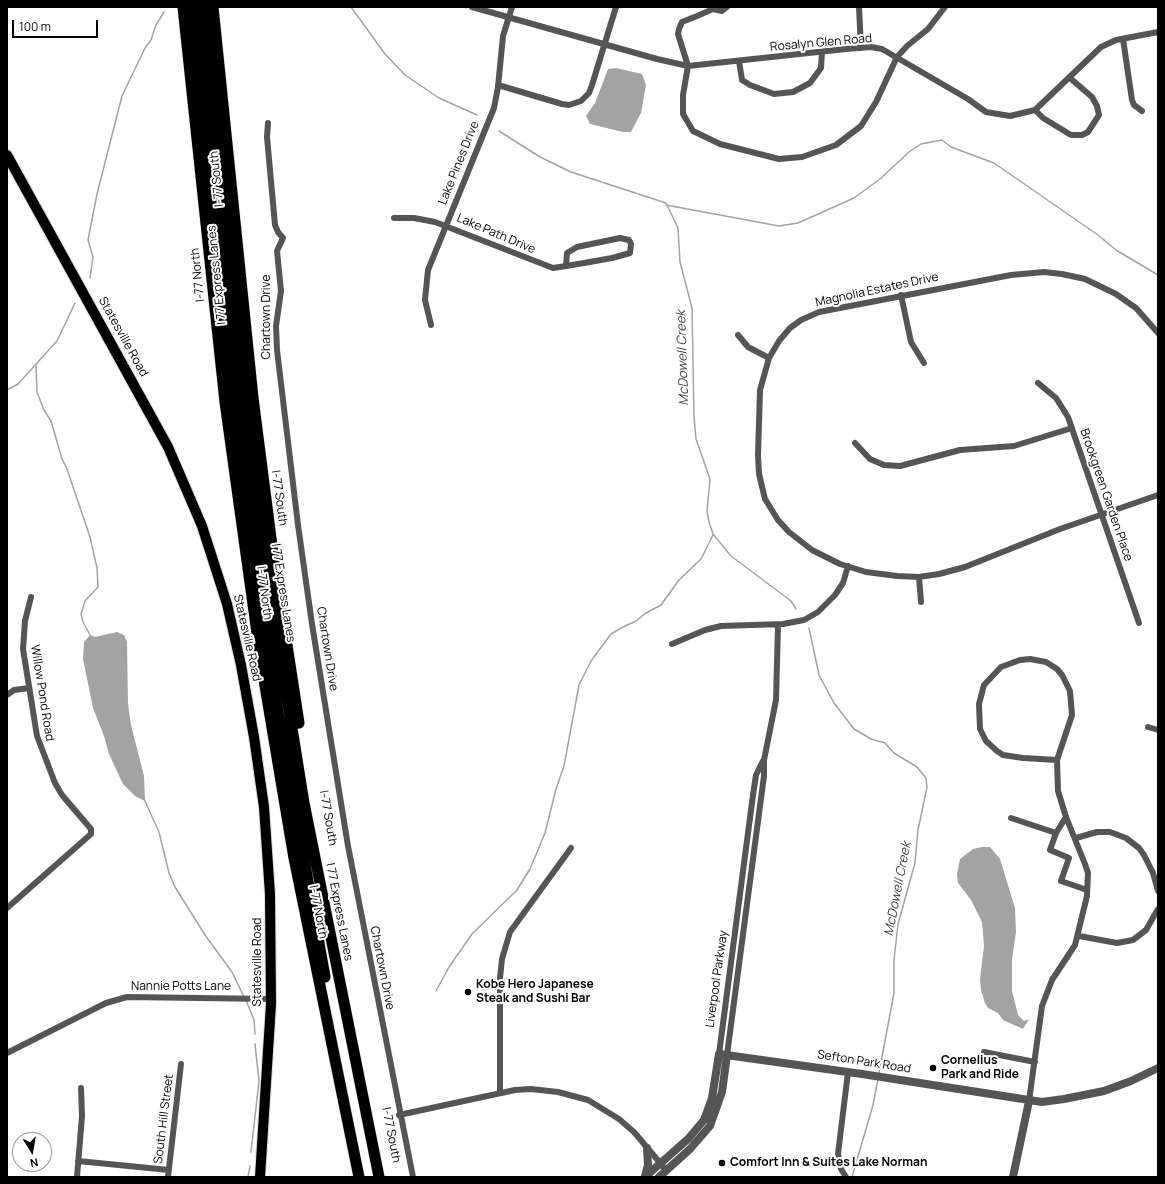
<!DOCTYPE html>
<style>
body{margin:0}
#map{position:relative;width:1165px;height:1184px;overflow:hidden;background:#fff;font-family:Manrope,sans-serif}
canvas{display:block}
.frame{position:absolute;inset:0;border:8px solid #000;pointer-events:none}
.north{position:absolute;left:12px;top:1132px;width:40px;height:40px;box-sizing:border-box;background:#fff;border:1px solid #999;border-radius:50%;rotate:169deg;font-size:11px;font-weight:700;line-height:16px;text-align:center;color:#000}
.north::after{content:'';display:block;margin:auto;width:14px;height:18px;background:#000;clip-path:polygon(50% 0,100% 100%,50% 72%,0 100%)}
.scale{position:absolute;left:12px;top:20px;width:86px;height:18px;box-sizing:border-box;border:2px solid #000;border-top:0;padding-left:5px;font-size:12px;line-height:14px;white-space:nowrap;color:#000;-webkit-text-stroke:3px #fff;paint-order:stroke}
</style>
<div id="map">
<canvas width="1165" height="1184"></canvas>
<div class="frame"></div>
<div class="north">N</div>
<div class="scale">100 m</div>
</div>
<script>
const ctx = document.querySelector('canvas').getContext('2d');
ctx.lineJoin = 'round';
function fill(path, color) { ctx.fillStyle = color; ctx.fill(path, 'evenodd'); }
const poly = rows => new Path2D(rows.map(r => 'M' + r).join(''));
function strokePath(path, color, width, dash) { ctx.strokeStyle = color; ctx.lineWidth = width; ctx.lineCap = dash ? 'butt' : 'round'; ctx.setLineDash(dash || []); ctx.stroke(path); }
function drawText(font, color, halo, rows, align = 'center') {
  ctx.font = font + ' Manrope,sans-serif'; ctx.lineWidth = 4; ctx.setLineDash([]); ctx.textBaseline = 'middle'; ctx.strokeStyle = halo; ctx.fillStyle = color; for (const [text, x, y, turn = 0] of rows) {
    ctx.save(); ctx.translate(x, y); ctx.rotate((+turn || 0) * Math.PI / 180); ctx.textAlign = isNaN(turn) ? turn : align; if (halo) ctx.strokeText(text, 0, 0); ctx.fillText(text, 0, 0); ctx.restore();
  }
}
const water = poly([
 [616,68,642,74,646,85,641,113,631,132,623,132,590,124,586,116,595,103,608,69],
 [117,632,124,635,127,642,128,704,131,725,144,776,145,801,135,796,123,784,109,754,104,736,93,708,83,659,84,642,90,635,95,637],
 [982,847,990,847,1000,859,1015,908,1016,932,1012,960,1012,991,1018,1015,1024,1021,1029,1019,1023,1029,1003,1020,998,1013,988,1008,985,1003,981,990,980,979,984,946,982,922,971,900,958,883,957,874,960,859,973,849]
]);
const stream = poly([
 [351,7,385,54,405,75,439,98,477,115],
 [499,131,540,157,571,172,666,203,678,228,680,262,692,308,694,416,696,439,710,479,707,511,709,522,713,534,731,556,791,601,796,609],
 [666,205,779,226,798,223,854,198,880,179,909,152,921,144,942,140,951,147,994,163,1098,235,1116,250,1158,275],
 [90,278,93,257,88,240,97,194,122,96,145,48,151,40,156,25,164,12],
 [36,366,37,392,44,410,51,421,62,459,67,469,90,537,97,568,98,587,85,601,81,614,83,622,90,635],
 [7,390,18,384,57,341,75,303],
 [809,628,819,675,834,703,854,729,871,739,885,743,894,753,917,767,926,778,927,787,918,830,915,863,898,924,894,960,894,993,879,1073],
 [144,799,159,832,169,873,175,887,205,935,232,972,244,997],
 [436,991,449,967,472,934,517,890,530,869,545,833,556,789,564,766,579,685,591,661,611,634,621,628,636,621,646,613,661,605,679,580,701,559,713,535],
 [246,1000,254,1020,255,1034],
 [251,1152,259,1081,255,1044],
 [248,1177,250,1166],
 [852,1177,873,1105,878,1079]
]);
const minor = poly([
 [472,7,657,59,688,66,846,49,871,47,882,49,968,99,986,112,1010,116,1035,110,1101,47,1116,40,1158,32],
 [727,7,722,11,713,9,697,16,682,22,679,29,678,34,688,66,683,95,683,114,693,131,720,144,779,159,802,157,836,145,861,126,876,102,897,57,907,46,928,29,945,7],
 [859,7,861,48],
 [1123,39,1132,100,1134,105,1142,111],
 [739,61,742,80,750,85,774,94,793,92,810,83,821,68,822,52],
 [498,85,562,104,569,105,581,101,589,93,592,85,616,7],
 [1035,110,1043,118,1071,135,1082,135,1088,132,1099,115,1097,106,1092,97,1070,78],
 [268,123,267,137,275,225,278,232,283,238,277,251,281,291,276,326,277,350,298,525,312,624,348,846,413,1177],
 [394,218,414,218,435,222,553,268,566,266,584,263,612,258,630,253,631,244,629,240,620,238,577,247,567,253,566,266],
 [901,295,911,342,924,363],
 [431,325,425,300,428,270,494,108,498,87,503,36,512,7],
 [1158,333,1136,308,1116,294,1085,279,1062,274,1044,272,1011,275,819,312,801,320,790,328,779,341,769,358,760,390,758,455,759,474,765,499,778,520,789,532,812,550,840,564,866,572,897,576,919,577,939,574,965,567,1060,529,1158,495],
 [738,335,748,347,769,358],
 [1038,383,1056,398,1068,417,1139,623],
 [855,443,870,459,884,465,900,466,960,450,1014,446,1072,428],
 [919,577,921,602],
 [672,644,705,630,721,626,783,624,804,620,818,612,835,595,843,583,848,566],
 [1030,659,1046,662,1057,669,1062,675,1070,691,1072,715,1057,760,1023,758,1003,755,997,751,986,741,980,729,979,704,984,685,1001,667,1020,660,1030,659],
 [7,695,14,690,29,688],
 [1148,727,1158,730],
 [1011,818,1056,833,1050,850,1069,858,1061,881,1087,890],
 [1056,833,1066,817],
 [1076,838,1097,832,1110,832,1126,838,1139,848,1144,855,1153,873,1158,891],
 [7,908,91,834,91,829,62,795,55,783,37,736,23,649,25,621,31,597],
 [1079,936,1117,943,1133,940,1146,930,1158,909],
 [984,1052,1035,1062],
 [7,1053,106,1003,127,997,272,999],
 [719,1054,753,795,756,775,763,761],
 [727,1055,764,776,764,760,776,700,778,625],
 [500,1093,500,978,502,959,510,932,571,848],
 [1029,1101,1042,1006,1052,980,1075,945,1087,896,1088,873,1085,864,1066,817,1058,791,1057,760],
 [399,1115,515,1090,531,1089,558,1092,588,1100,619,1119,634,1132,666,1170],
 [78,1161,169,1170],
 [77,1177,82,1116,81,1088],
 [168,1177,181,1064],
 [846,1177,841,1169,838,1154,848,1072]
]);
const tertiary = poly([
 [645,1176,648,1165,647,1148],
 [645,1177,688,1139,704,1120,712,1098,719,1054,862,1074,1042,1102,1064,1099,1104,1091,1131,1081,1158,1068],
 [659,1177,690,1149,710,1126,722,1092,727,1055],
 [1013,1177,1029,1101]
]);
const primary = poly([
 [7,155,168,447,202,526,227,604,241,665,254,737,264,807,270,894,271,1004,260,1177]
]);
const motorway = poly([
 [183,7,225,402,261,662,294,858,359,1177],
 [192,7,229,348,255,556,278,712,325,977],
 [203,7,237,347,264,555,304,803,379,1177],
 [213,7,253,398,273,554,299,723]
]);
const markers = [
 [468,992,4,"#000"],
 [933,1068,4,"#000"],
 [722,1163,4,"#000"]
];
const streetNames = [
 ["Rosalyn Glen Road",821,43,-5],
 ["Lake Pines Drive",459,163,-68],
 ["I-77 South",217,179,-96],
 ["Lake Path Drive",496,234,23],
 ["I-77 North",198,275,-96],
 ["I 77 Express Lanes",217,275,-96],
 ["Magnolia Estates Drive",877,290,-12],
 ["Chartown Drive",267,317,-90],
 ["Statesville Road",123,337,61],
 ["Brookgreen Garden Place",1106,495,71],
 ["I-77 South",279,498,82],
 ["I-77 North",264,593,82],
 ["I 77 Express Lanes",283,593,81],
 ["Statesville Road",247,638,77],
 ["Chartown Drive",327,649,81],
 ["Willow Pond Road",42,693,81],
 ["I-77 South",328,818,80],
 ["I-77 North",318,912,79],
 ["I 77 Express Lanes",339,912,79],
 ["Statesville Road",258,962,-90],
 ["Chartown Drive",382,968,79],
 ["Liverpool Parkway",717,979,-82],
 ["Nannie Potts Lane",181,987],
 ["Sefton Park Road",864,1062,9],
 ["South Hill Street",164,1119,-83],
 ["I-77 South",391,1135,79]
];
const poiNames = [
 ["Kobe Hero Japanese",476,985],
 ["Steak and Sushi Bar",476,999],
 ["Cornelius",941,1061],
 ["Park and Ride",941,1075],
 ["Comfort Inn & Suites Lake Norman",730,1163]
];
const waterNames = [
 ["McDowell Creek",683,358,-92],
 ["McDowell Creek",898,889,-79]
];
fill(water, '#a3a3a3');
strokePath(stream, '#a3a3a3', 1.5);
strokePath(primary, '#dbdbdb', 12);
strokePath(motorway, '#dbdbdb', 12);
strokePath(minor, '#555', 6);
strokePath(tertiary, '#555', 8);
strokePath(primary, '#000', 10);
strokePath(motorway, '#000', 11);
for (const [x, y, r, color] of markers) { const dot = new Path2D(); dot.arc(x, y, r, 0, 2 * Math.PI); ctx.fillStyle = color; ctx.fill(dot); strokePath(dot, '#fff', 1.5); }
drawText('12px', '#000', '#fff', streetNames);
drawText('bold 12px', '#000', '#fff', poiNames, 'left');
drawText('italic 13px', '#444', '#fff', waterNames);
</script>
